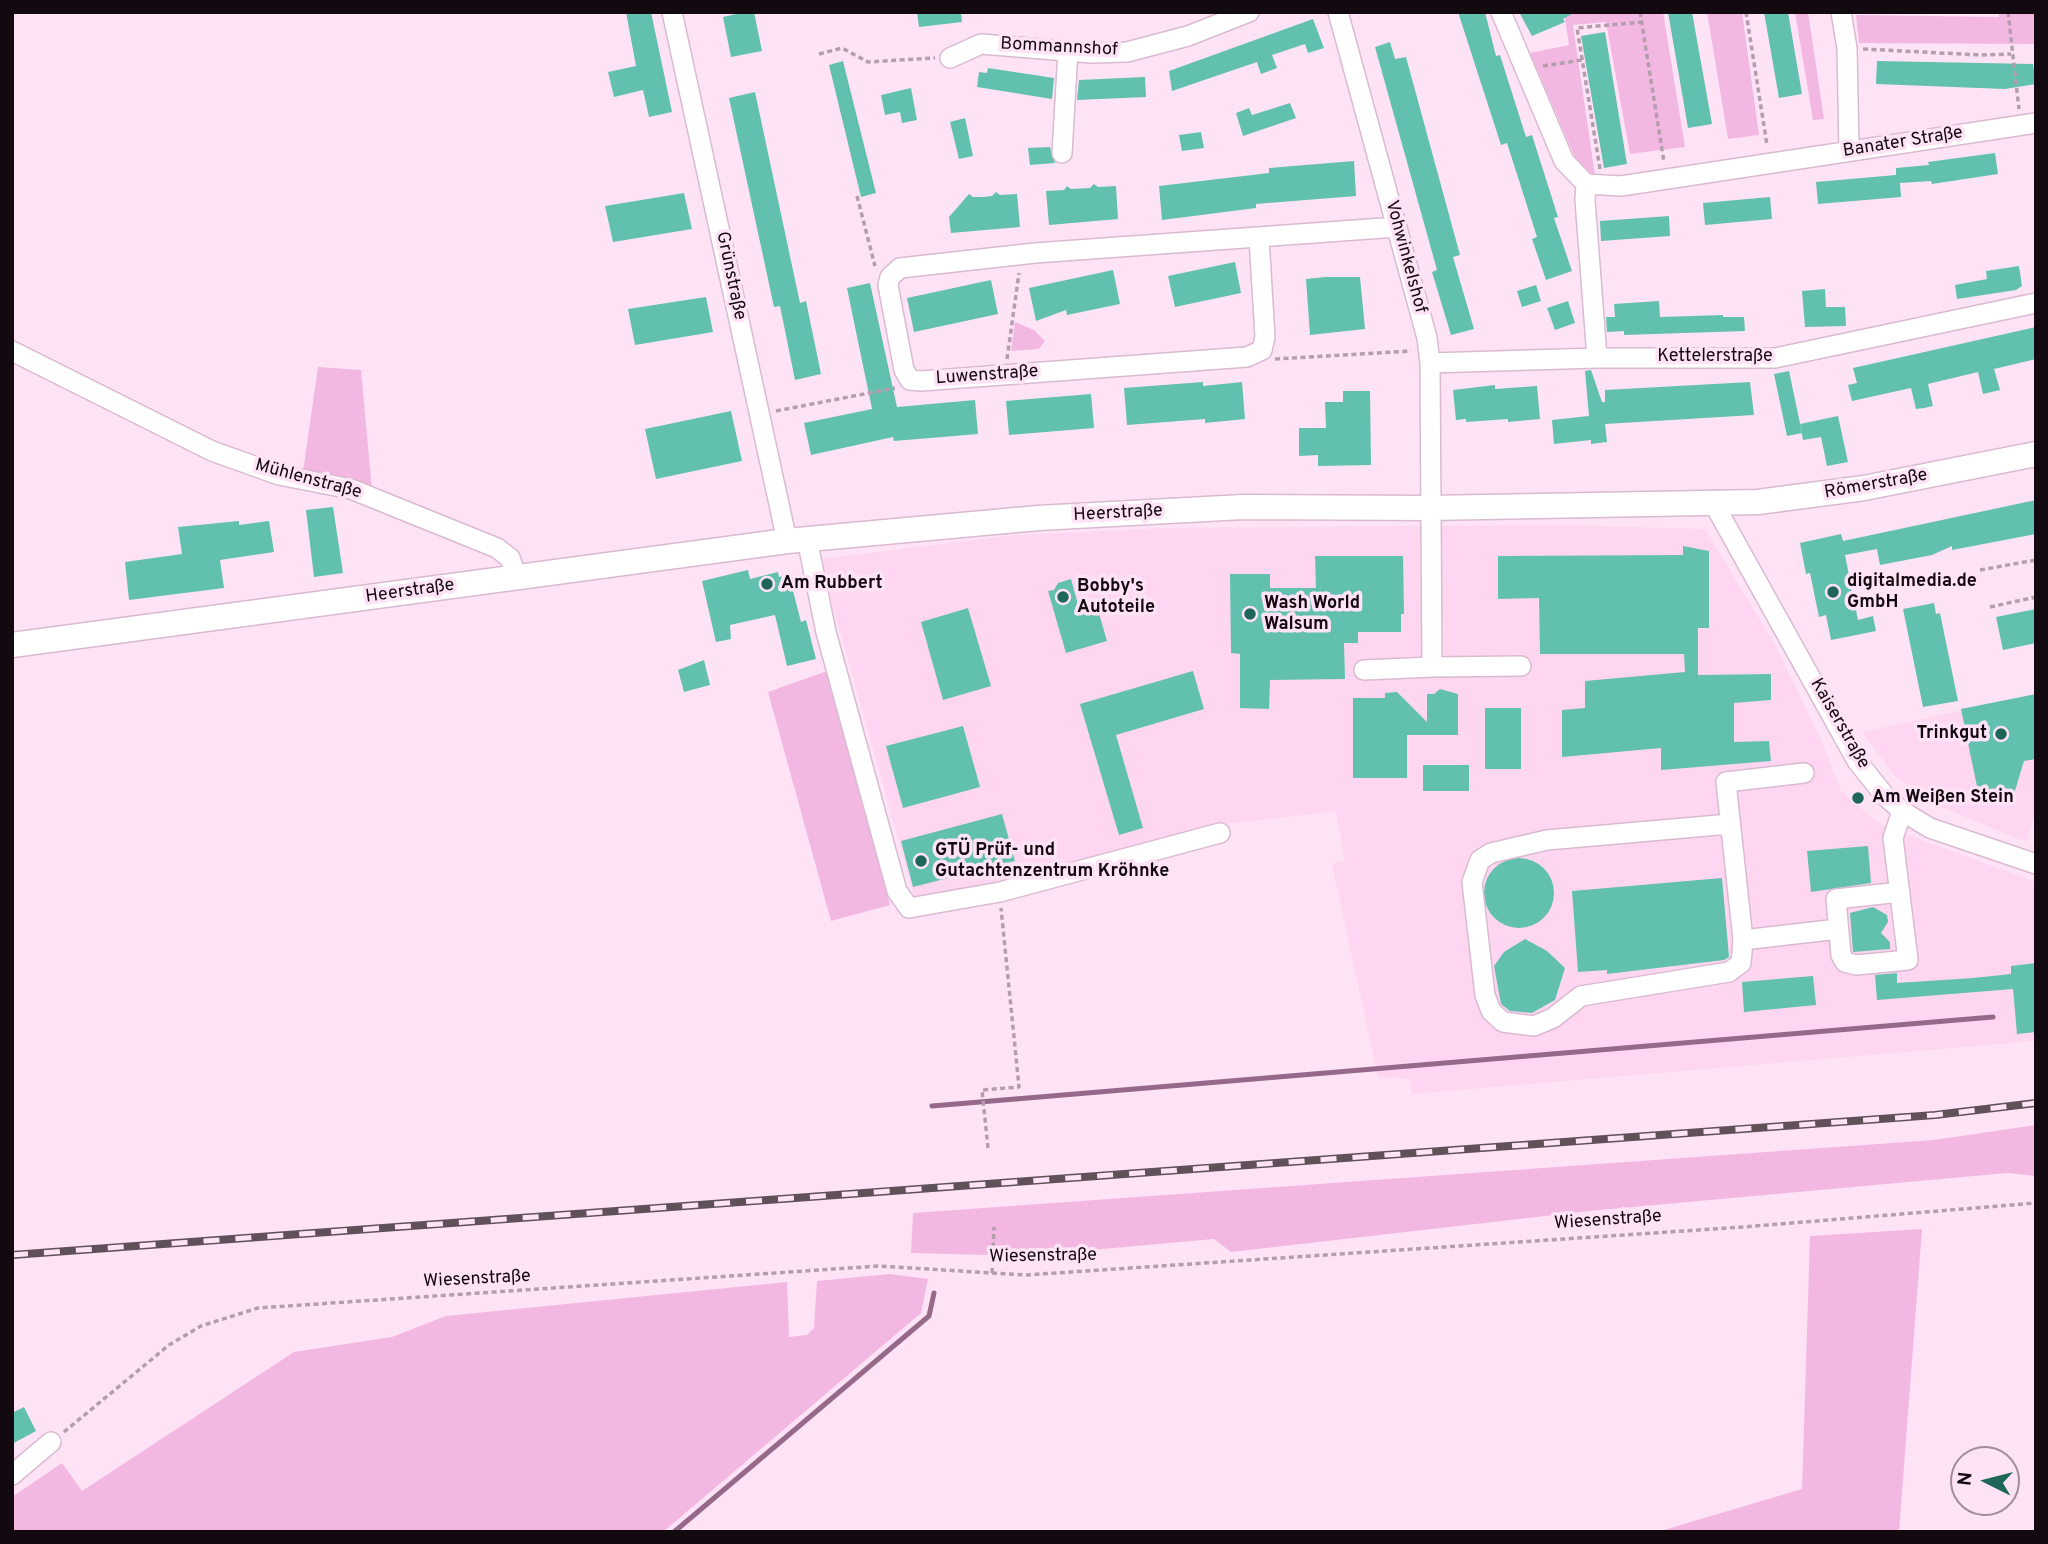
<!DOCTYPE html>
<meta charset="utf-8">
<style>
body{margin:0}
#map{position:relative;width:2048px;height:1544px;overflow:hidden;background:#fee3f6;font-family:Overpass,sans-serif}
canvas{display:block}
.frame{position:absolute;inset:0;border:14px solid #130910;pointer-events:none}
.north{position:absolute;left:1950px;top:1446px;width:70px;height:70px;box-sizing:border-box;background:#fee3f6;border:2px solid #a08c9a;border-radius:50%;rotate:276deg;font-size:19px;font-weight:700;line-height:28px;text-align:center;color:#130910}
.north::after{content:'';display:block;margin:auto;width:24px;height:32px;background:#1e665a;clip-path:polygon(50% 0,100% 100%,50% 72%,0 100%)}
</style>
<div id="map">
<canvas width="2048" height="1544"></canvas>
<div class="frame"></div>
<div class="north">N</div>
</div>
<script>
const ctx = document.querySelector('canvas').getContext('2d');
ctx.lineJoin = 'round';
function fill(path, color) { ctx.fillStyle = color; ctx.fill(path, 'evenodd'); }
const poly = rows => new Path2D(rows.map(r => 'M' + r).join(''));
function strokePath(path, color, width, dash) { ctx.strokeStyle = color; ctx.lineWidth = width; ctx.lineCap = dash ? 'butt' : 'round'; ctx.setLineDash(dash || []); ctx.stroke(path); }
function drawText(font, color, halo, rows, align = 'center') {
  ctx.font = font + ' Overpass,sans-serif'; ctx.lineWidth = 7; ctx.setLineDash([]); ctx.textBaseline = 'middle'; ctx.strokeStyle = halo; ctx.fillStyle = color; for (const [text, x, y, turn = 0] of rows) {
    ctx.save(); ctx.translate(x, y); ctx.rotate((+turn || 0) * Math.PI / 180); ctx.textAlign = isNaN(turn) ? turn : align; if (halo) ctx.strokeText(text, 0, 0); ctx.fillText(text, 0, 0); ctx.restore();
  }
}
const built = poly([
 [1558,525,1705,529,1773,641,1822,742,1841,791,1881,825,2036,882,2036,1041,1412,1094,1409,1079,1378,1077,1332,864,1345,861,1336,811,1219,825,960,892,914,896,820,559,1006,536,1162,528],
 [2036,694,2036,810,2026,842,1934,804,1895,776,1862,732]
]);
const green = poly([
 [1564,12,1663,12,1685,147,1630,154,1606,22,1573,25,1595,176,1577,162,1530,53,1569,45],
 [1707,12,1742,12,1759,135,1728,139],
 [1795,12,1808,12,1824,119,1813,120],
 [1999,12,2036,12,2036,44,1859,43,1856,15,1999,17],
 [1015,322,1034,330,1045,341,1039,349,1011,351],
 [318,367,361,370,372,490,303,472],
 [830,670,890,905,831,921,768,692],
 [2036,1125,2036,1176,2007,1173,1589,1211,1231,1252,1214,1239,1024,1256,911,1253,913,1213,1934,1140],
 [1922,1229,1899,1532,1657,1532,1802,1489,1810,1236],
 [890,1274,928,1279,921,1313,663,1532,12,1532,12,1497,62,1463,82,1491,294,1352,392,1337,446,1316,787,1282,789,1337,807,1335,814,1328,817,1281]
]);
const stream = poly([
 [932,1106,1993,1017],
 [674,1532,929,1316,934,1293]
]);
const building = poly([
 [626,12,651,12,672,112,649,117,643,90,614,97,608,72,636,66],
 [745,12,754,12,762,51,731,57,723,17],
 [917,12,961,12,962,22,919,27],
 [1458,12,1485,12,1496,56,1500,55,1526,137,1532,135,1558,217,1554,218,1572,271,1546,280,1532,239,1537,237,1507,143,1501,145],
 [1519,12,1575,12,1563,19,1565,22,1532,36],
 [1668,12,1692,12,1712,124,1688,128],
 [1764,12,1788,12,1802,94,1779,98],
 [1313,19,1324,48,1308,53,1305,44,1272,55,1277,68,1261,74,1257,62,1172,91,1169,71],
 [1605,32,1627,164,1604,168,1581,36],
 [1390,42,1395,59,1406,57,1460,255,1453,257,1474,329,1451,335,1432,272,1437,270,1375,47],
 [843,61,876,193,861,197,829,65],
 [1877,61,2033,64,2036,84,2005,89,1876,84],
 [988,68,1054,78,1052,99,977,87,979,72,987,73],
 [1145,77,1146,97,1077,100,1079,80],
 [911,88,917,120,902,123,900,112,885,115,881,95],
 [755,92,800,303,806,301,821,374,795,380,780,306,774,307,729,98],
 [1290,103,1296,118,1243,136,1236,113,1249,108,1252,115],
 [965,118,973,156,959,159,950,122],
 [1201,132,1204,148,1182,151,1179,135],
 [1050,147,1055,163,1030,165,1028,148],
 [1995,153,1998,174,1932,184,1931,181,1900,183,1901,197,1818,204,1816,182,1896,175,1896,168,1929,165,1928,162],
 [1354,161,1356,196,1256,204,1256,208,1162,220,1159,186,1269,173,1269,168],
 [1094,184,1098,187,1116,186,1118,219,1049,225,1046,191,1064,190,1067,186,1071,189,1090,188],
 [996,192,1000,195,1017,194,1020,227,951,233,949,217,969,194,973,197,983,197,992,196],
 [684,193,692,229,613,242,605,206],
 [1770,197,1772,219,1705,225,1703,203],
 [1669,216,1670,236,1601,241,1600,221],
 [1235,262,1241,293,1175,307,1168,276],
 [2019,266,2022,286,2016,290,1957,299,1955,285,1987,279,1986,271],
 [1113,270,1120,304,1067,315,1066,310,1036,321,1029,288],
 [1325,277,1360,277,1365,329,1310,335,1306,279],
 [991,280,998,314,914,332,907,298],
 [870,283,897,407,975,400,978,434,894,441,893,437,811,455,804,423,872,409,847,288],
 [1536,285,1541,301,1522,307,1517,291],
 [1825,289,1826,307,1845,307,1846,326,1805,327,1802,291],
 [706,297,713,332,635,345,628,309],
 [1568,301,1575,323,1555,330,1547,308],
 [1659,301,1660,317,1723,315,1723,317,1744,317,1745,331,1624,335,1624,331,1607,332,1606,317,1615,317,1614,304],
 [2036,327,2036,359,1994,369,2000,390,1983,394,1978,372,1928,384,1933,406,1924,408,1916,409,1911,388,1852,401,1848,385,1857,383,1853,368],
 [1591,370,1602,402,1605,402,1605,390,1750,382,1754,415,1605,424,1607,442,1591,444,1591,440,1554,444,1552,420,1589,416,1585,371],
 [1789,371,1802,433,1787,436,1774,374],
 [1203,382,1203,386,1242,382,1245,419,1205,423,1205,419,1127,425,1124,388],
 [1495,385,1495,389,1537,386,1540,419,1508,422,1508,419,1466,422,1466,419,1456,420,1453,390],
 [1343,391,1370,391,1371,465,1318,466,1318,455,1299,456,1299,428,1326,428,1325,402,1343,402],
 [1091,394,1094,428,1009,435,1006,401],
 [731,411,742,461,656,479,645,429],
 [1838,416,1848,462,1827,466,1821,437,1803,440,1800,424],
 [2036,500,2036,534,1952,550,1952,546,1932,555,1880,565,1877,549,1845,555,1858,620,1873,616,1876,631,1831,640,1826,615,1819,617,1810,573,1806,574,1800,543,1841,534,1843,541],
 [333,507,343,573,314,577,306,510],
 [239,521,239,525,269,521,274,552,220,560,224,588,129,600,125,562,182,554,178,527],
 [1683,546,1709,551,1709,628,1698,628,1698,675,1771,674,1771,700,1734,703,1734,742,1769,741,1771,761,1661,770,1661,748,1562,757,1562,710,1585,708,1585,681,1685,672,1684,654,1540,654,1539,598,1498,599,1498,556,1683,555],
 [1315,556,1403,556,1404,614,1401,614,1401,632,1358,632,1358,643,1344,643,1345,679,1270,680,1269,709,1240,708,1240,654,1231,653,1230,574,1270,574,1270,588,1316,588],
 [748,570,750,579,778,572,779,577,789,575,801,622,806,620,816,659,787,666,775,615,730,625,731,639,716,642,702,581],
 [1071,579,1081,615,1098,610,1107,641,1066,653,1048,591,1054,590,1058,583],
 [1934,603,1936,614,1940,613,1958,701,1923,707,1903,609],
 [968,608,991,686,943,700,921,622],
 [2036,609,2036,643,2003,650,1996,617],
 [704,660,710,685,684,692,678,670],
 [1193,671,1204,709,1116,735,1143,828,1119,835,1080,704],
 [1440,689,1458,694,1458,735,1407,735,1407,778,1353,778,1353,698,1385,698,1385,693,1397,692,1427,722,1427,694,1434,694],
 [2036,694,2036,759,2024,761,2014,794,1980,801,1961,709],
 [1485,708,1521,708,1521,769,1485,769],
 [963,726,980,787,903,808,886,746],
 [1423,765,1469,765,1469,791,1423,791],
 [1002,814,1015,861,913,887,901,841],
 [1868,846,1871,883,1811,892,1807,851],
 '1484 893a35 35 0 1 1 70 0a35 35 0 1 1-70 0Z',
 [1722,878,1729,957,1724,960,1607,974,1607,970,1578,972,1572,891],
 [1873,907,1887,915,1888,922,1881,933,1890,942,1890,949,1853,952,1850,913],
 [1525,939,1547,951,1565,968,1555,1000,1532,1013,1510,1011,1501,1004,1494,966,1504,952],
 [2036,963,2036,1032,2017,1034,2013,989,1877,1000,1875,975,1897,973,1897,983,1973,978,2011,974,2011,966],
 [1813,976,1816,1005,1744,1012,1742,982],
 [24,1407,36,1431,12,1444,12,1413]
]);
const path = poly([
 [1640,12,1664,162],
 [1746,12,1767,145],
 [2008,12,2019,109],
 [1863,49,1981,55,2011,54],
 [819,54,842,48,868,62,935,58],
 [1543,66,1582,60],
 [1600,169,1577,28,1642,22],
 [857,196,875,266],
 [1007,359,1019,273],
 [1275,359,1411,351],
 [776,411,895,388],
 [1980,570,2036,560],
 [1990,607,2036,597],
 [988,1148,982,1090,1019,1087,1001,908],
 [992,1273,994,1227],
 [64,1432,169,1345,201,1326,258,1308,878,1266,1026,1275,1743,1227,2036,1203]
]);
const minor = poly([
 [672,12,787,541],
 [1338,12,1427,338,1430,363,1432,667,1364,670],
 [1501,12,1564,161,1586,184,1621,186,2036,123],
 [1841,12,1847,48,1849,151],
 [950,58,981,44,1091,53,1127,52,1188,36,1249,12],
 [1062,153,1068,51],
 [1586,184,1585,200,1597,358],
 [1259,238,1265,337,1262,350,1247,357,921,381,910,380,904,370,888,285,890,277,900,268,1035,253,1397,227],
 [12,351,212,451,279,475,351,489,497,548,510,558,517,578],
 [1430,363,1597,358,1775,358,2036,303],
 [1714,504,1857,761,1885,796,1902,811,1930,828,2036,864],
 [807,539,826,632,897,891,909,908,1000,892,1220,833],
 [1432,667,1521,666],
 [1804,773,1726,782,1743,940,1838,929],
 [1730,824,1547,840,1491,853,1480,860,1472,882,1485,995,1491,1011,1503,1022,1534,1026,1553,1018,1581,996,1729,972,1741,963,1743,940],
 [1900,892,1836,899,1841,955,1845,962,1856,965,1908,960,1893,838,1902,811],
 [12,1475,51,1442]
]);
const major = poly([
 [12,645,787,541,1038,518,1243,507,1429,508,1758,502,1864,488,2036,454]
]);
const rail = poly([
 [12,1255,1935,1115,2036,1103]
]);
const markers = [
 [767,584,7,"#1e665a"],
 [1833,592,7,"#1e665a"],
 [1063,597,7,"#1e665a"],
 [1250,614,7,"#1e665a"],
 [2001,734,7,"#1e665a"],
 [1858,798,7,"#1e665a"],
 [921,861,7,"#1e665a"]
];
const streetNames = [
 ["Bommannshof",1059,48,3],
 ["Banater Straße",1903,143,-9],
 ["Vohwinkelshof",1405,257,75],
 ["Grünstraße",730,276,78],
 ["Kettelerstraße",1715,357],
 ["Luwenstraße",987,376,-4],
 ["Mühlenstraße",308,480,15],
 ["Römerstraße",1876,485,-10],
 ["Heerstraße",1118,514,-3],
 ["Heerstraße",410,592,-8],
 ["Kaiserstraße",1839,724,60],
 ["Wiesenstraße",1608,1221,-4],
 ["Wiesenstraße",1043,1257,-1],
 ["Wiesenstraße",477,1280,-3]
];
const poiNames = [
 ["digitalmedia.de",1847,582],
 ["GmbH",1847,603],
 ["Am Rubbert",781,584],
 ["Bobby's",1077,587],
 ["Autoteile",1077,608],
 ["Wash World",1264,604],
 ["Walsum",1264,625],
 ["Trinkgut",1987,734,"right"],
 ["Am Weißen Stein",1872,798],
 ["GTÜ Prüf- und",935,851],
 ["Gutachtenzentrum Kröhnke",935,872]
];
fill(built, '#fed6f2');
fill(green, '#f3b8e2');
strokePath(stream, '#96698a', 5);
fill(building, '#62c0af');
strokePath(minor, '#dabad1', 22);
strokePath(major, '#dabad1', 27);
strokePath(path, '#b49ead', 3.5, [5, 3.5]);
strokePath(minor, '#fff', 19);
strokePath(major, '#fff', 24);
strokePath(rail, '#5f505a', 8);
strokePath(rail, '#fee3f6', 5, [16]);
for (const [x, y, r, color] of markers) { const dot = new Path2D(); dot.arc(x, y, r, 0, 2 * Math.PI); ctx.fillStyle = color; ctx.fill(dot); strokePath(dot, '#fee3f6', 2.5); }
drawText('18px', '#130910', '#fee3f6', streetNames);
drawText('bold 18px', '#130910', '#fee3f6', poiNames, 'left');
</script>
